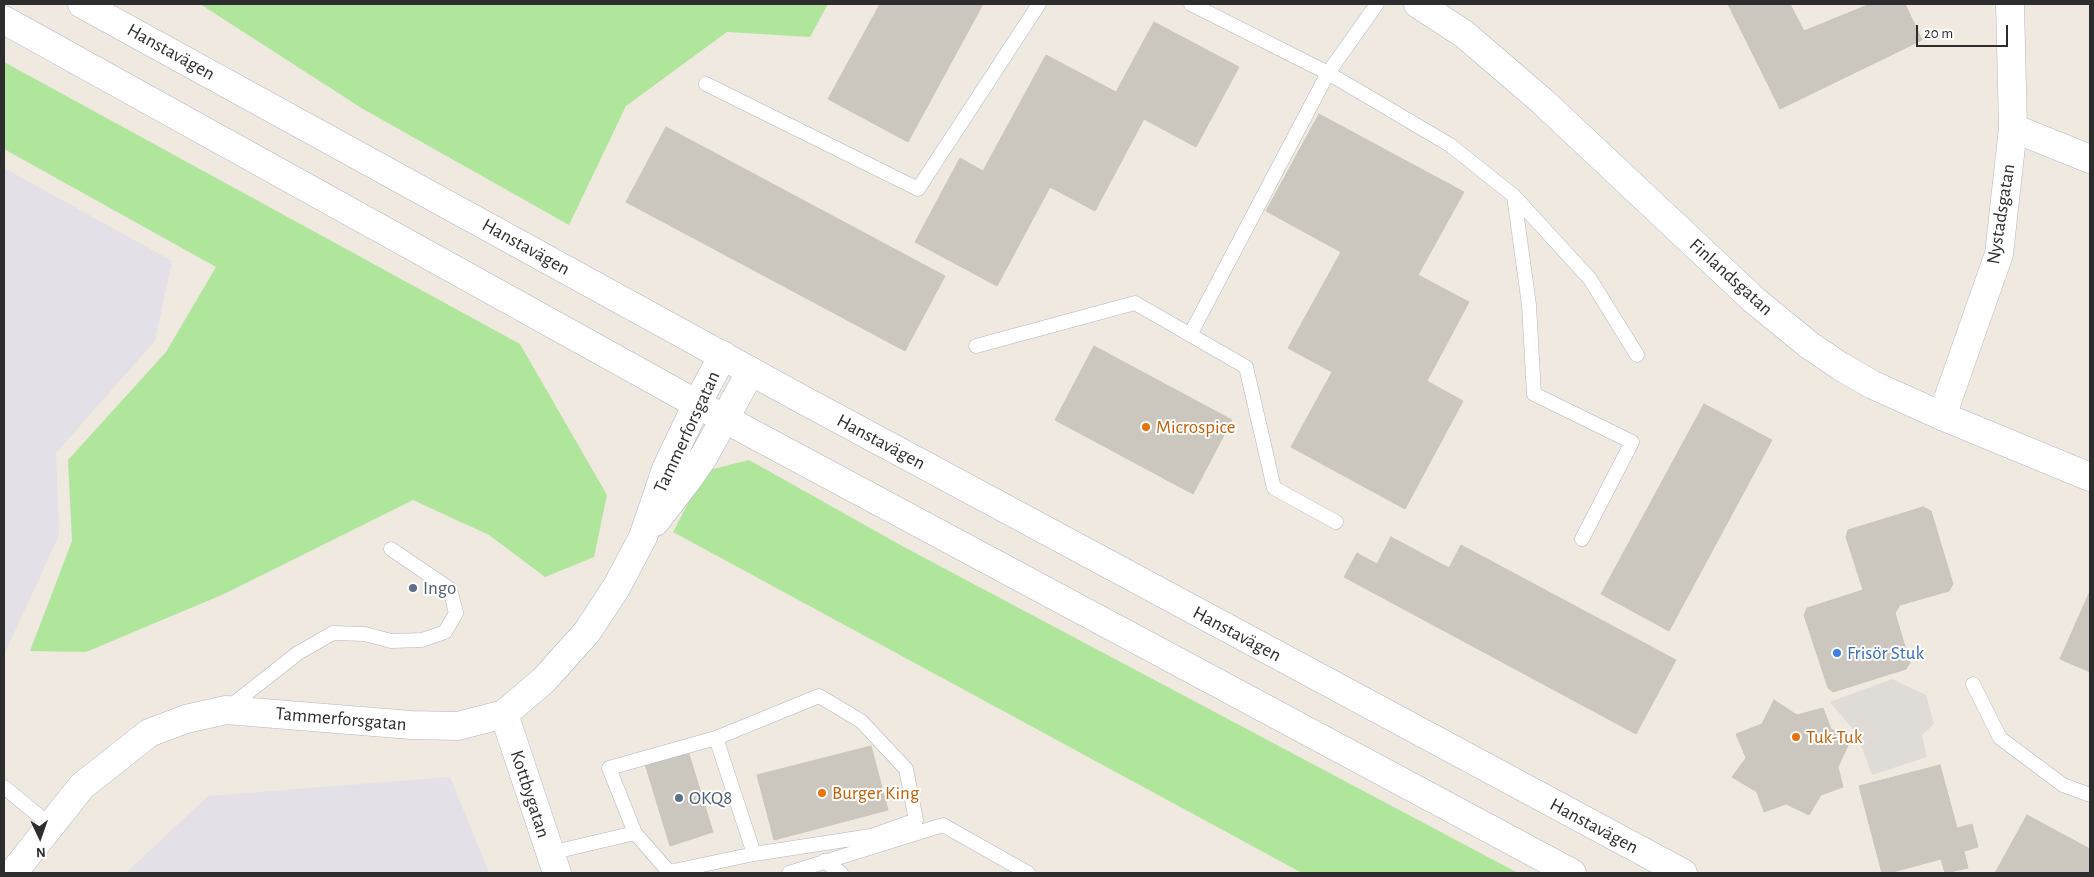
<!DOCTYPE html>
<meta charset="utf-8">
<style>
body{margin:0}
#map{position:relative;width:2094px;height:877px;overflow:hidden;background:#efe9e0;font-family:"Alegreya Sans",sans-serif}
canvas{display:block}
.frame{position:absolute;inset:0;border:5px solid #2d2d2d;pointer-events:none}
.north{position:absolute;left:15px;top:812px;width:50px;height:50px;-webkit-text-stroke:4px #fff;paint-order:stroke;rotate:177deg;font-size:14px;font-weight:700;line-height:20px;text-align:center;color:#2d2d2d}
.north::after{content:'';display:block;margin:auto;width:18px;height:22px;background:#2d2d2d;clip-path:polygon(50% 0,100% 100%,50% 72%,0 100%)}
.scale{position:absolute;left:1916px;top:25px;width:92px;height:22px;box-sizing:border-box;border:2px solid #2d2d2d;border-top:0;padding-left:6px;font-size:15px;line-height:18px;white-space:nowrap;color:#2d2d2d;-webkit-text-stroke:4px #fff;paint-order:stroke}
</style>
<div id="map">
<canvas width="2094" height="877"></canvas>
<div class="frame"></div>
<div class="north">N</div>
<div class="scale">20 m</div>
</div>
<script>
const ctx = document.querySelector('canvas').getContext('2d');
ctx.lineJoin = 'round';
function fill(path, color) { ctx.fillStyle = color; ctx.fill(path, 'evenodd'); }
const poly = rows => new Path2D(rows.map(r => 'M' + r).join(''));
function strokePath(path, color, width, dash) { ctx.strokeStyle = color; ctx.lineWidth = width; ctx.lineCap = dash ? 'butt' : 'round'; ctx.setLineDash(dash || []); ctx.stroke(path); }
function drawText(font, color, halo, rows, align = 'center') {
  ctx.font = font + ' "Alegreya Sans",sans-serif'; ctx.lineWidth = 4; ctx.setLineDash([]); ctx.textBaseline = 'middle'; ctx.strokeStyle = halo; ctx.fillStyle = color; for (const [text, x, y, turn = 0] of rows) {
    ctx.save(); ctx.translate(x, y); ctx.rotate((+turn || 0) * Math.PI / 180); ctx.textAlign = isNaN(turn) ? turn : align; if (halo) ctx.strokeText(text, 0, 0); ctx.fillText(text, 0, 0); ctx.restore();
  }
}
const industrial = poly([
 [4,168,172,261,155,341,56,453,59,535,4,655],
 [450,777,489,873,126,873,208,796]
]);
const green = poly([
 [200,4,828,4,810,37,727,32,626,106,569,225,363,109],
 [4,62,520,344,607,495,594,557,545,577,489,535,413,500,224,594,86,652,30,651,72,541,68,460,166,352,216,267,4,149],
 [749,460,904,547,1518,873,1302,873,673,532,705,471]
]);
const plaza = poly([
 [1892,679,1926,695,1934,724,1922,735,1927,757,1872,775,1857,734,1830,702]
]);
const building = poly([
 [880,4,983,4,908,142,828,99,880,4],
 [1728,4,1790,4,1804,31,1870,4,1905,4,1922,40,1780,109,1728,4],
 [1154,22,1239,67,1196,147,1144,119,1095,211,1050,187,997,286,915,242,960,158,983,171,1046,55,1116,92,1154,22],
 [1319,114,1464,192,1418,275,1469,302,1427,381,1463,401,1405,509,1291,447,1332,372,1288,348,1341,252,1266,211,1319,114],
 [666,127,945,276,905,351,626,202,666,127],
 [1094,346,1232,420,1193,494,1055,420,1094,346],
 [1704,404,1772,440,1669,631,1601,594,1704,404],
 [1923,507,1931,511,1953,584,1949,591,1900,605,1895,613,1910,663,1906,669,1833,692,1828,688,1804,615,1807,608,1863,590,1846,537,1848,530,1923,507],
 [1391,537,1449,568,1461,545,1676,660,1636,734,1344,577,1357,553,1377,564,1391,537],
 [2090,591,2090,672,2060,659,2090,591],
 [1774,700,1797,715,1823,708,1831,729,1851,739,1838,767,1843,787,1821,795,1809,815,1786,804,1764,812,1757,792,1732,777,1746,758,1736,734,1762,724,1774,700],
 [871,746,888,810,774,840,757,775,871,746],
 [688,751,713,832,670,846,645,764,688,751],
 [1940,765,1957,828,1972,824,1978,847,1964,851,1968,868,1945,873,1941,859,1889,873,1882,873,1859,786,1940,765],
 [2027,815,2090,849,2090,873,1995,873,2027,815]
]);
const service = poly([
 [1191,4,1328,73,1450,145,1514,196,1529,305,1534,394,1632,442,1582,539],
 [706,84,918,189,1039,4],
 [1514,196,1590,279,1637,355],
 [1190,335,1328,73,1377,4],
 [976,346,1135,303,1246,367,1274,488,1336,522],
 [1973,684,2000,738,2063,785,2090,795],
 [228,708,298,653,333,633,365,634,391,641,422,640,445,632,456,613,450,589,391,549],
 [716,738,819,696,861,721,906,769,916,820,871,836,754,854],
 [4,787,50,825],
 [550,853,635,833,669,872,754,854,716,738,609,768,635,833],
 [824,861,841,873],
 [789,873,943,825,1028,873]
]);
const minor = poly([
 [2013,128,2090,159],
 [1942,416,1999,254,2013,128,2010,4],
 [655,522,686,482,704,456,751,371],
 [504,714,557,873],
 [13,873,82,786,149,733,186,719,226,710,411,725,458,726,504,714,544,680,587,632,616,588,643,537,666,469,697,404,723,355]
]);
const tertiary = poly([
 [1418,4,1464,34,1542,101,1754,300,1809,345,1840,366,1873,385,1942,416,2090,477]
]);
const secondary = poly([
 [82,4,794,395,1683,873],
 [4,20,697,404,1572,873]
]);
const markers = [
 [1146,427,5,"#e8710a"],
 [413,588,5,"#5c6f8a"],
 [1837,653,5,"#3f7fe0"],
 [1796,737,5,"#e8710a"],
 [822,793,5,"#e8710a"],
 [679,798,5,"#5c6f8a"]
];
const streetNames = [
 ["Hanstavägen",171,52,29],
 ["Nystadsgatan",2001,214,-81],
 ["Hanstavägen",526,247,29],
 ["Finlandsgatan",1731,277,42],
 ["Tammerforsgatan",687,432,-65],
 ["Hanstavägen",881,442,28],
 ["Hanstavägen",1237,634,28],
 ["Tammerforsgatan",341,719,5],
 ["Kottbygatan",530,794,72],
 ["Hanstavägen",1594,826,28]
];
const foodNames = [
 ["Microspice",1156,427],
 ["Tuk-Tuk",1806,737],
 ["Burger King",832,793]
];
const serviceNames = [
 ["Ingo",423,588],
 ["OKQ8",689,798]
];
const shopNames = [
 ["Frisör Stuk",1847,653]
];
fill(industrial, '#e3e0e8');
fill(green, '#b0e69c');
fill(plaza, '#dfdcd7');
fill(building, '#cbc7be');
strokePath(building, '#cbc6b9', 1);
strokePath(service, '#b3b5c1', 15);
strokePath(minor, '#b3b5c1', 29);
strokePath(tertiary, '#b3b5c1', 29);
strokePath(secondary, '#b3b5c1', 29);
strokePath(service, '#fff', 14);
strokePath(minor, '#fff', 28);
strokePath(tertiary, '#fff', 28);
strokePath(secondary, '#fff', 28);
for (const [x, y, r, color] of markers) { const dot = new Path2D(); dot.arc(x, y, r, 0, 2 * Math.PI); ctx.fillStyle = color; ctx.fill(dot); strokePath(dot, '#fff', 2); }
drawText('19px', '#2d2d2d', '#fff', streetNames);
drawText('19px', '#c56008', '#fff', foodNames, 'left');
drawText('19px', '#4e5e75', '#fff', serviceNames, 'left');
drawText('19px', '#366cbe', '#fff', shopNames, 'left');
</script>
